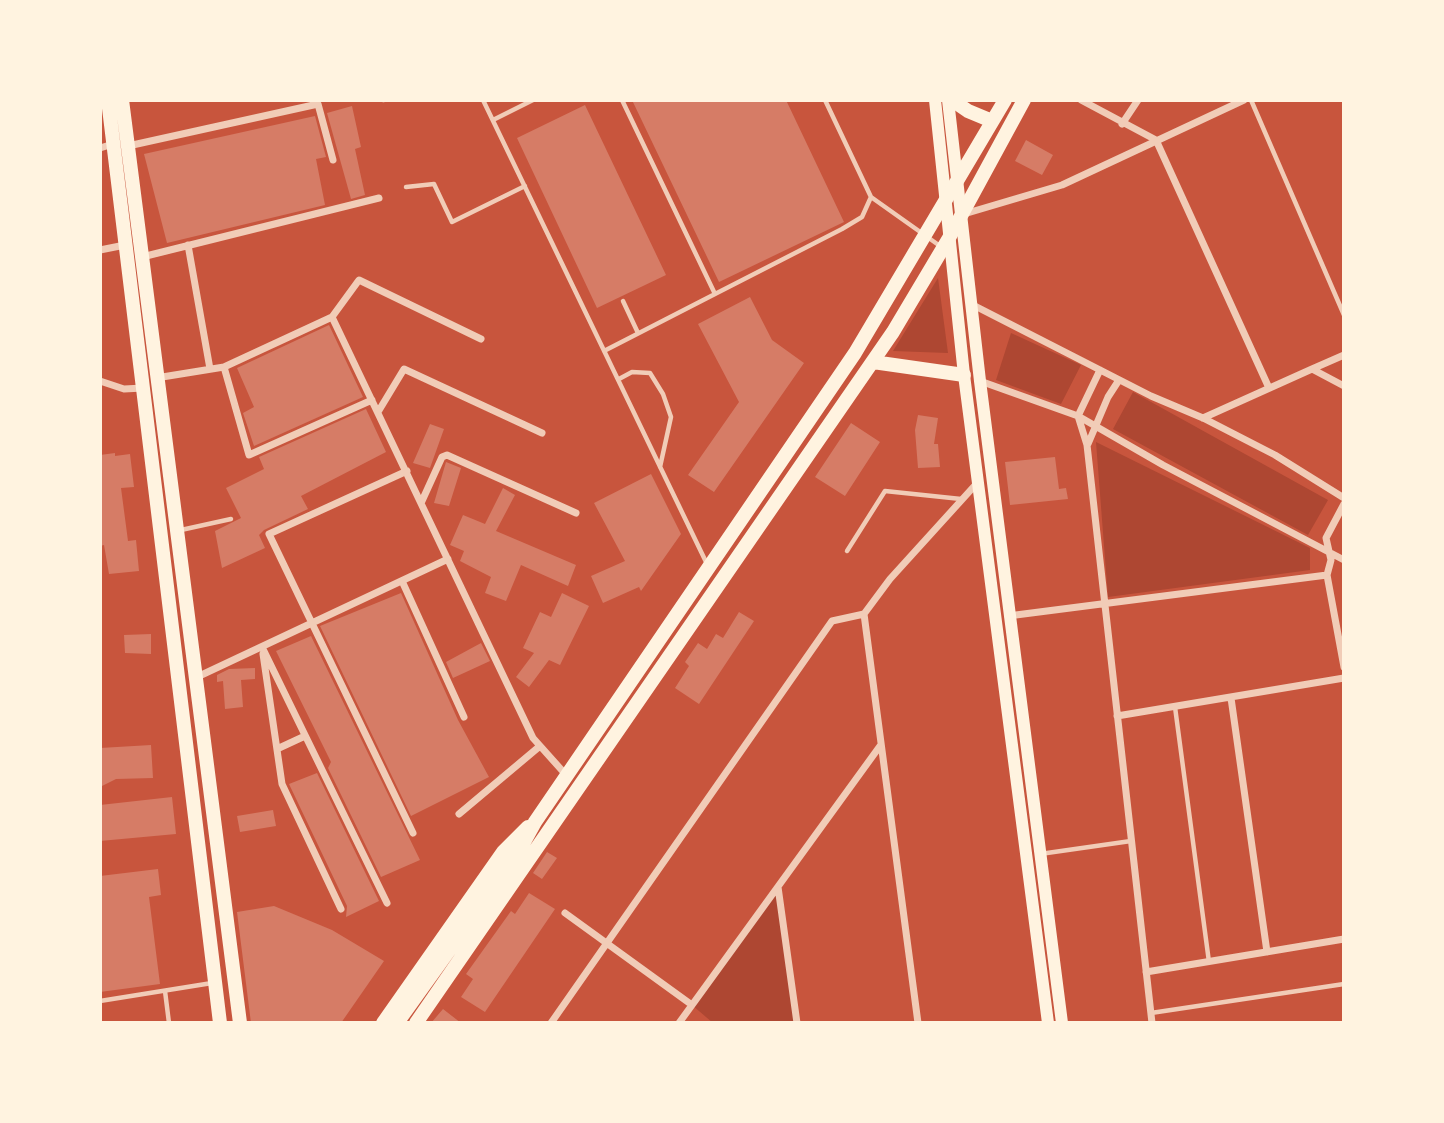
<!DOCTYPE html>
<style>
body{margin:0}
#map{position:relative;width:1444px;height:1123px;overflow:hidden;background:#c8553d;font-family:Quicksand,sans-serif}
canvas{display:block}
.frame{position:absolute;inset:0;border:102px solid #fff3e0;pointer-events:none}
</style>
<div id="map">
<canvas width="1444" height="1123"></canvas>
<div class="frame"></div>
</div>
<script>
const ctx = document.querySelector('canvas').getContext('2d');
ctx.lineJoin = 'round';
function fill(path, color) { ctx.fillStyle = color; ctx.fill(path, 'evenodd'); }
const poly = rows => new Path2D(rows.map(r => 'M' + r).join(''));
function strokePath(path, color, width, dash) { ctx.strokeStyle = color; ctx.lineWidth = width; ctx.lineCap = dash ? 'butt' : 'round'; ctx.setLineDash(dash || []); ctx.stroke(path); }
const green = poly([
 [938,278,948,353,893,351],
 [1011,333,1081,365,1061,404,996,380],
 [1133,392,1328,500,1308,535,1113,429],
 [1096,442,1310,548,1310,570,1108,597],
 [778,887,797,1023,713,1023,692,1005]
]);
const building = poly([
 [632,100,786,100,844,222,719,282],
 [585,105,666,275,597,308,517,138],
 [352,106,361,147,355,149,365,195,351,199,327,113],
 [315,116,326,157,316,159,325,205,167,243,144,154],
 [1026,140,1053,155,1042,175,1015,161],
 [750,297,772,340,804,363,714,492,688,475,739,402,698,324],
 [329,325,363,397,254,446,243,413,254,407,237,368],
 [366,409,386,452,301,496,308,509,264,530,259,535,265,548,222,568,215,531,241,518,226,488,264,469,259,457],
 [918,415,938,418,934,444,938,444,940,467,918,468,915,430],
 [851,423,880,442,845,496,815,477],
 [430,424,444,429,430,468,413,463],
 [115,453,115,456,130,454,134,487,121,488,128,541,136,540,139,571,109,574,104,545,100,546,100,455],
 [1055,457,1059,489,1066,488,1068,499,1010,505,1005,462],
 [446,462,461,468,449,506,434,503],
 [651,474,681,534,641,591,639,587,603,603,591,576,625,561,594,503],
 [503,488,515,495,496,531,576,565,568,586,521,565,506,601,485,593,491,577,460,561,464,551,450,545,463,515,485,524],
 [401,593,458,720,489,777,411,816,320,626],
 [562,593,589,606,560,665,549,660,529,687,516,677,534,653,523,648,540,612,551,617],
 [739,612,754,621,699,704,675,688,689,666,685,662,698,643,707,649,716,634,723,638],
 [151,634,151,654,125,653,124,635],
 [311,636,420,860,381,877,328,768,331,762,276,651],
 [481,643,490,661,453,678,446,662],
 [255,668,255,679,241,680,243,707,225,709,223,681,217,682,217,675,229,669],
 [151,745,153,778,116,779,100,787,100,748],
 [317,773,379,901,346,917,347,906,289,784],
 [172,797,176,834,100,841,100,805],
 [273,810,276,826,240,832,237,816],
 [547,852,557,858,542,879,533,873],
 [158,869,161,895,149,897,160,984,100,992,100,876],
 [529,893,555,909,485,1012,461,997,473,979,466,974,511,911,515,914],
 [274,906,332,930,384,961,341,1023,251,1023,237,912],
 [443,1009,461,1023,431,1023]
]);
const service = poly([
 [383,100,384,100],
 [483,100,707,564],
 [622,100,715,294,842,229,862,217,871,197],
 [825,100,871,197,940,246],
 [1251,100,1344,315],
 [493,120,533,100],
 [406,187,434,184,452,222,525,186],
 [623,301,638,333],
 [604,351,715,294],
 [619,379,632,372,650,373,663,394,671,417,660,467],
 [181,530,231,519],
 [847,551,885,491,961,499],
 [1175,707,1209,962],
 [1040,854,1131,841],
 [165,991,169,1023],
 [100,1001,212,983],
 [1151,1013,1344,984]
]);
const minor = poly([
 [1081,100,1156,140,1269,388],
 [1122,124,1138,100],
 [128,146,318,104,333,160],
 [100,148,113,144],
 [964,214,1062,185,1244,100],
 [188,245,210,369],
 [100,250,125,245],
 [142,257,379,198],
 [971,304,1151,396,1203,418,1275,455,1344,498],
 [332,317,533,738,567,776],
 [332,317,359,280,481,339],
 [224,367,249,455,372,400],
 [1312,369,1344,355],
 [1100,370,1078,416,1087,445,1152,1023],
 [156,378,224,367,332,317],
 [100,381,124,389,143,388],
 [980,381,1078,416,1163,465,1344,560],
 [378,412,404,369,542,433],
 [1203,418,1312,369,1344,386],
 [1088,444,1108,397,1119,380],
 [407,471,269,534,413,833],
 [422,501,442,457,447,455,576,513],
 [1344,504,1326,538,1331,560,1327,575,1344,667],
 [402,581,464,717],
 [864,614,918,1023],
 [864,614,890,579,978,482],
 [1008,616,1327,575],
 [262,647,387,903],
 [263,654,282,784,341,909],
 [195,678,448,559],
 [1231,698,1267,952],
 [1117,716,1344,678],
 [277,749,305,736],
 [459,814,540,746],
 [778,887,797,1023],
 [565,913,692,1005],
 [1146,972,1344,939],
 [551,1023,832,621,864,614],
 [679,1023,880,746]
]);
const secondary = poly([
 [935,100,964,375,1048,1023],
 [948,100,980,381,1062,1023]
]);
const primary = poly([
 [108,100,220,1023],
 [122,100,240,1023],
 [952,100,968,111,992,121],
 [873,362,964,375],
 [383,1023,503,852,528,827],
 [397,1023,514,860,535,822,855,353,1005,100],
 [416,1023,893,332,949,238,1024,100]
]);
fill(green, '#ae4732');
fill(building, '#d67c66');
strokePath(service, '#f1ccb7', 4.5);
strokePath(minor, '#f1ccb7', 7);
strokePath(secondary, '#fff3e0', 12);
strokePath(primary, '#fff3e0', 14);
</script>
